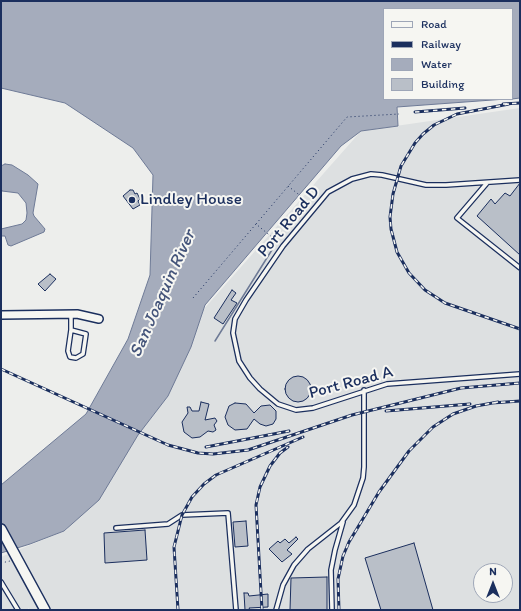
<!DOCTYPE html>
<style>
body{margin:0}
#map{position:relative;width:521px;height:611px;overflow:hidden;background:#edeeec;font-family:Itim,sans-serif}
canvas{display:block}
.frame{position:absolute;inset:0;border:2px solid #1b2f5e;pointer-events:none}
.legend{position:absolute;left:383px;top:8px;width:130px;height:92px;box-sizing:border-box;background:#f6f6f2;border:1px solid #9ea6b7;margin:0;padding:5px 7px;list-style:none;font-size:12px;color:#1b2f5e}
.legend li{display:flex;align-items:center;gap:8px;height:20px}
.legend b{width:20px;border:1px solid #9ea6b7}
.north{position:absolute;left:473px;top:563px;width:40px;height:40px;box-sizing:border-box;background:#f6f6f2;border:1px solid #9ea6b7;border-radius:50%;rotate:0deg;font-size:11px;font-weight:700;line-height:16px;text-align:center;color:#1b2f5e}
.north::after{content:'';display:block;margin:auto;width:14px;height:18px;background:#1b2f5e;clip-path:polygon(50% 0,100% 100%,50% 72%,0 100%)}
</style>
<div id="map">
<canvas width="521" height="611"></canvas>
<div class="frame"></div>
<ul class="legend">
<li><b style="height:5px;background:#f6f6f2"></b>Road</li>
<li><b style="height:5px;background:#1b2f5e"></b>Railway</li>
<li><b style="height:11px;background:#a5acbc"></b>Water</li>
<li><b style="height:11px;background:#b9bfc8"></b>Building</li>
</ul>
<div class="north">N</div>
</div>
<script>
const ctx = document.querySelector('canvas').getContext('2d');
ctx.lineJoin = 'round';
function fill(path, color) { ctx.fillStyle = color; ctx.fill(path, 'evenodd'); }
const poly = rows => new Path2D(rows.map(r => 'M' + r).join(''));
function strokePath(path, color, width, dash) { ctx.strokeStyle = color; ctx.lineWidth = width; ctx.lineCap = dash ? 'butt' : 'round'; ctx.setLineDash(dash || []); ctx.stroke(path); }
function drawText(font, color, halo, rows, align = 'center') {
  ctx.font = font + ' Itim,sans-serif'; ctx.lineWidth = 4; ctx.setLineDash([]); ctx.textBaseline = 'middle'; ctx.strokeStyle = halo; ctx.fillStyle = color; for (const [text, x, y, turn = 0] of rows) {
    ctx.save(); ctx.translate(x, y); ctx.rotate((+turn || 0) * Math.PI / 180); ctx.textAlign = isNaN(turn) ? turn : align; if (halo) ctx.strokeText(text, 0, 0); ctx.fillText(text, 0, 0); ctx.restore();
  }
}
const built = poly([
 [520,108,520,610,31,610,28,608,28,610,1,610,1,557,67,530,149,394,203,310,361,131],
 [481,571,505,571,505,595,481,595]
]);
const water = poly([
 [1,1,520,1,520,98,512,99,512,9,384,9,384,99,506,99,397,107,398,126,361,131,341,146,205,305,191,347,168,396,138,435,99,500,64,531,30,544,1,553,1,485,86,414,128,339,150,275,153,175,133,148,65,103,1,88,1,1],
 [5,164,12,165,28,175,38,184,33,213,34,216,45,229,44,232,11,246,8,245,5,236,1,236,1,229,22,224,26,220,27,213,26,203,18,193,2,191,1,188,1,166,5,164]
]);
const stream = poly([
 [215,341,275,245]
]);
const building = poly([
 [520,183,520,255,477,216,491,199,495,204,505,193,510,196,520,183],
 [130,190,133,190,135,194,137,193,140,199,138,201,140,205,133,209,123,196,130,190],
 [50,274,56,279,45,291,38,284,50,274],
 [232,290,236,293,231,300,237,303,223,324,214,318,232,290],
 '285 389a13 13 0 1 1 26 0a13 13 0 1 1-26 0Z',
 [201,402,209,404,205,420,215,418,217,421,214,425,216,430,213,432,208,431,200,437,192,438,184,432,182,422,188,413,187,407,190,407,192,411,199,411,201,402],
 [235,403,246,404,254,413,261,406,270,405,276,411,276,419,273,424,266,426,260,424,254,419,247,429,235,430,228,425,225,417,229,406,235,403],
 [246,521,248,546,235,547,233,522,246,521],
 [145,530,147,560,105,563,104,533,145,530],
 [296,537,298,539,287,550,292,554,282,562,269,549,278,541,280,543,285,539,289,543,296,537],
 [414,543,433,610,381,610,365,558,414,543],
 [327,577,327,610,290,610,291,578,327,577],
 [244,593,248,593,249,596,268,594,268,607,249,608,250,610,245,610,244,593]
]);
const path = poly([
 [288,186,312,205],
 [256,224,347,117,399,114],
 [193,298,256,224,279,243],
 [1,563,10,561]
]);
const lane = poly([
 [520,180,446,185,426,185,382,175,371,174,352,179,328,192,283,246,246,300,235,319,233,333,239,361,250,378,260,389,278,404,296,410,313,408,387,384,520,374],
 [487,183,457,218,520,268],
 [71,314,71,330,68,351,70,357,76,358,83,354,86,334,71,330],
 [116,528,168,524,182,515,228,513,236,610],
 [1,582,18,610],
 [276,610,283,585,294,565,308,549,341,523,354,505,363,478,364,467,364,390],
 [332,610,331,570,335,550,343,522]
]);
const street = poly([
 [1,315,77,314,99,319]
]);
const secondary = poly([
 [1,529,45,610]
]);
const rail = poly([
 [503,104,520,103],
 [509,104,457,114,434,125,423,134,415,143,401,166,393,194,390,217,391,229,397,252,409,273,425,290,445,303,520,329],
 [415,112,465,108],
 [1,369,168,445,198,453,213,454,248,450,352,415,461,388,520,383],
 [492,403,520,401],
 [386,411,470,404],
 [206,447,289,431],
 [178,610,174,547,182,515,192,497,204,484,216,475,303,437],
 [262,610,256,505,260,487,270,466,280,453,288,447],
 [339,610,338,579,343,556,349,542,379,492,409,451,433,427,453,414,476,406,498,402]
]);
const markers = [
 [132,200,4,"#1b2f5e"]
];
const poiNames = [
 ["Lindley House",140,200]
];
const streetNames = [
 ["Port Road D",289,222,-50],
 ["Port Road A",351,383,-15]
];
const waterNames = [
 ["San Joaquin River",163,294,-66]
];
fill(built, '#dde0e1');
fill(water, '#a5acbc');
strokePath(water, '#6e7a96', 1);
strokePath(stream, '#6e7a96', 1.5);
fill(building, '#b9bfc8');
strokePath(building, '#1b2f5e', 1);
strokePath(lane, '#1b2f5e', 6);
strokePath(street, '#1b2f5e', 10);
strokePath(secondary, '#1b2f5e', 12);
strokePath(path, '#1b2f5e', 1, [1, 3]);
strokePath(lane, '#f6f6f2', 3.5);
strokePath(street, '#f6f6f2', 7);
strokePath(secondary, '#f6f6f2', 9);
strokePath(rail, '#1b2f5e', 3);
strokePath(rail, '#f6f6f2', 1.5, [4.5]);
for (const [x, y, r, color] of markers) { const dot = new Path2D(); dot.arc(x, y, r, 0, 2 * Math.PI); ctx.fillStyle = color; ctx.fill(dot); strokePath(dot, '#f6f6f2', 1.5); }
drawText('17px', '#1b2f5e', '#f6f6f2', poiNames, 'left');
drawText('17px', '#1b2f5e', '#f6f6f2', streetNames);
drawText('italic 18px', '#44547a', '#f6f6f2', waterNames);
</script>
